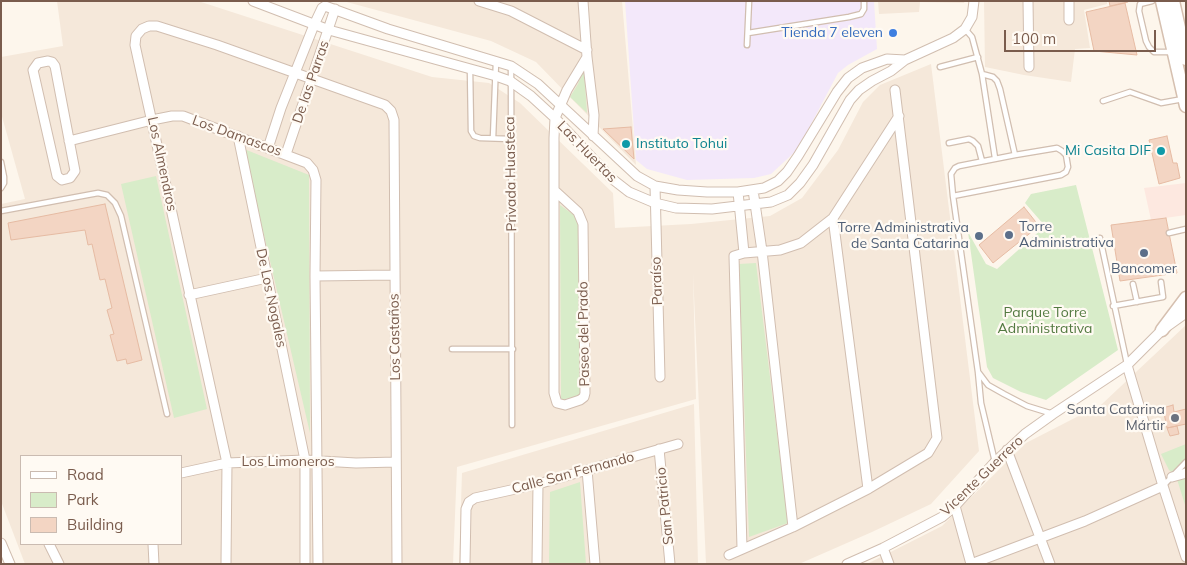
<!DOCTYPE html>
<meta charset="utf-8">
<style>
body{margin:0}
#map{position:relative;width:1187px;height:565px;overflow:hidden;background:#fdf6ec;font-family:Mulish,sans-serif}
canvas{display:block}
.frame{position:absolute;inset:0;border:2px solid #7a5c4d;pointer-events:none}
.legend{position:absolute;left:20px;top:455px;width:162px;height:90px;box-sizing:border-box;background:#fffaf3;border:1px solid #cabbb1;margin:0;padding:6px 9px;list-style:none;font-size:15px;color:#7a5c4d}
.legend li{display:flex;align-items:center;gap:10px;height:25px}
.legend b{width:25px;border:1px solid #cabbb1}
.scale{position:absolute;left:1004px;top:30px;width:152px;height:22px;box-sizing:border-box;border:2px solid #7a5c4d;border-top:0;padding-left:6px;font-size:15px;line-height:18px;white-space:nowrap;color:#7a5c4d;-webkit-text-stroke:4px #fffaf3;paint-order:stroke}
</style>
<div id="map">
<canvas width="1187" height="565"></canvas>
<div class="frame"></div>
<ul class="legend">
<li><b style="height:6px;background:#fff"></b>Road</li>
<li><b style="height:14px;background:#d8ecc9"></b>Park</li>
<li><b style="height:14px;background:#f3d5c3"></b>Building</li>
</ul>
<div class="scale">100 m</div>
</div>
<script>
const ctx = document.querySelector('canvas').getContext('2d');
ctx.lineJoin = 'round';
function fill(path, color) { ctx.fillStyle = color; ctx.fill(path, 'evenodd'); }
const poly = rows => new Path2D(rows.map(r => 'M' + r).join(''));
function strokePath(path, color, width, dash) { ctx.strokeStyle = color; ctx.lineWidth = width; ctx.lineCap = dash ? 'butt' : 'round'; ctx.setLineDash(dash || []); ctx.stroke(path); }
function drawText(font, color, halo, rows, align = 'center') {
  ctx.font = font + ' Mulish,sans-serif'; ctx.lineWidth = 4.5; ctx.setLineDash([]); ctx.textBaseline = 'middle'; ctx.strokeStyle = halo; ctx.fillStyle = color; for (const [text, x, y, turn = 0] of rows) {
    ctx.save(); ctx.translate(x, y); ctx.rotate((+turn || 0) * Math.PI / 180); ctx.textAlign = isNaN(turn) ? turn : align; if (halo) ctx.strokeText(text, 0, 0); ctx.fillText(text, 0, 0); ctx.restore();
  }
}
const residential = poly([
 [57,1,198,1,432,77,489,83,520,103,613,193,615,228,691,224,770,216,802,198,838,150,863,102,880,85,931,64,979,451,931,504,872,532,799,564,706,564,693,273,696,399,457,467,453,564,25,564,1,501,1,204,25,199,1,113,1,57,63,46],
 [21,456,181,456,181,544,21,544],
 [343,1,622,1,636,165,536,62,491,41],
 [878,1,965,1,964,3,920,2,919,12,879,14],
 [984,1,1107,1,1107,4,1084,10,1090,48,1075,49,1071,82,1024,75,985,67],
 [1186,325,1186,564,867,564,942,526,1026,443,1102,404],
 [694,404,698,564,459,564,462,473]
]);
const commercial = poly([
 [1186,183,1186,215,1151,220,1144,188]
]);
const education = poly([
 [625,1,874,1,877,49,848,65,838,73,798,149,771,174,754,178,687,180,647,169,636,160]
]);
const green = poly([
 [584,68,587,113,570,97,578,84],
 [244,149,309,175,310,433],
 [156,176,207,409,174,418,121,184],
 [1076,185,1118,350,1046,400,1021,392,993,378,987,367,968,232,986,264,997,269,1045,226,1025,203,1031,194],
 [560,205,578,218,581,395,561,400],
 [756,263,788,523,749,537,739,264],
 [1186,444,1186,508,1176,476,1169,470,1161,454],
 [580,482,586,564,549,564,550,492]
]);
const building = poly([
 [1109,1,1127,1,1128,2,1110,6,1109,1],
 [1125,3,1137,55,1094,51,1086,12,1125,3],
 [631,127,634,159,603,129,631,127],
 [1167,136,1173,163,1177,163,1180,178,1159,184,1149,140,1167,136],
 [105,204,142,360,127,364,126,359,117,361,110,335,114,334,107,310,112,308,105,279,100,280,92,244,88,245,85,230,11,240,8,223,105,204],
 [1024,207,1039,226,993,263,979,245,1024,207],
 [1166,218,1177,273,1120,281,1111,225,1166,218],
 [1173,405,1174,412,1186,409,1186,424,1167,428,1163,408,1173,405],
 [1177,426,1179,434,1170,436,1167,428,1177,426]
]);
const lane = poly([
 [1152,1,1140,4,1139,11,1146,41,1149,47,1154,52,1171,52],
 [965,29,972,37,982,74,995,158],
 [748,33,849,17,861,14,864,9,864,1],
 [747,45,749,1],
 [511,66,512,425],
 [940,67,978,57],
 [470,69,471,131,474,136,480,138,511,139],
 [982,74,993,77,997,81,1000,89,1015,155],
 [1103,101,1130,92,1161,103,1183,99],
 [493,138,496,62],
 [949,143,969,139,973,141,978,146,982,161],
 [1,162,4,177,4,183,1,188],
 [953,196,1061,175,1066,172,1068,167,1066,155,1062,151,1057,148,1015,155,959,166,955,168,951,174,953,196,978,372,981,403,995,462],
 [1,211,98,193,107,195,115,203,121,216,167,414],
 [1169,233,1186,229],
 [1100,238,1127,364],
 [1133,284,1137,302],
 [1113,306,1163,297,1161,282],
 [452,349,513,349],
 [979,373,988,385,1004,394,1027,406,1053,414],
 [1163,486,1186,462]
]);
const street = poly([
 [253,1,329,30,496,76,510,81,531,96,555,118,611,178,629,192,655,203,676,208,712,209,771,202,788,195,800,183,813,165,850,100,859,90,872,81,891,71,905,60,953,38,965,29,972,17,974,1],
 [479,1,511,11,587,50],
 [583,1,587,57,594,115,593,136],
 [1028,1,1029,67],
 [1069,1,1069,20],
 [48,61,52,62,55,66,75,171,70,178,62,180,57,176,33,70,38,63,48,61],
 [238,136,305,460,305,564],
 [69,141,152,120,172,116,183,116,307,163,313,170,316,180,315,276,318,564],
 [268,148,281,108,314,25,322,8,325,6,388,29,511,66,538,84,637,176,655,186,678,190,707,192,738,192,764,188,778,181,787,172,798,156,837,92,848,78,862,68,887,59,905,60],
 [286,154,335,9],
 [655,186,660,377],
 [554,190,578,212,583,224,585,393,584,397,580,400,565,405,557,403,554,393,554,138,555,118,567,90,587,57],
 [753,190,762,251,793,527],
 [738,192,744,253],
 [833,218,868,489],
 [315,276,394,275],
 [189,295,267,278],
 [1127,365,1163,486,1186,557],
 [659,449,670,564],
 [1007,450,1050,564],
 [587,470,595,564],
 [181,473,227,463,305,460,356,463,396,462],
 [1172,477,1186,473],
 [955,506,971,564],
 [1,543,10,564],
 [49,544,59,564],
 [153,544,154,564],
 [742,548,734,256,744,253,780,250,801,243,833,218,899,116],
 [883,548,889,564],
 [729,555,793,527,868,489,928,453,937,438,895,90],
 [226,563,227,463,135,45,136,36,142,29,149,26,157,26,217,45,385,105,391,111,394,120,397,564],
 [465,564,466,509,469,502,475,498,538,484,678,444],
 [537,564,538,484],
 [847,564,883,548,942,517,955,506,995,462,1025,434,1053,414,1127,365,1162,330,1186,313],
 [971,564,1085,521,1163,486]
]);
const secondary = poly([
 [1162,1,1186,106],
 [1173,1,1186,59],
 [1162,330,1186,298]
]);
const markers = [
 [893,33,5,"#3f7fe0"],
 [626,144,5,"#0f9aa8"],
 [1161,151,5,"#0f9aa8"],
 [1009,235,5,"#5c6f8a"],
 [979,236,5,"#5c6f8a"],
 [1144,253,5,"#5c6f8a"],
 [1175,418,5,"#6b7280"]
];
const shopNames = [
 ["Tienda 7 eleven",883,33]
];
const streetNames = [
 ["De las Parras",311,82,-71],
 ["Los Damascos",237,136,20],
 ["Las Huertas",587,152,46],
 ["Los Almendros",162,164,78],
 ["Privada Huasteca",511,174,-91],
 ["Paraíso",657,281,-92],
 ["De Los Nogales",271,298,78],
 ["Paseo del Prado",584,334,-91],
 ["Los Castaños",395,337,-91],
 ["Los Limoneros",288,462],
 ["Calle San Fernando",573,473,-15],
 ["Vicente Guerrero",982,476,-44],
 ["San Patricio",665,506,-96]
];
const cultureNames = [
 ["Instituto Tohui",636,144],
 ["Mi Casita DIF",1151,151,"right"]
];
const serviceNames = [
 ["Torre",1019,227],
 ["Administrativa",1019,243],
 ["Torre Administrativa",969,228,"right"],
 ["de Santa Catarina",969,244,"right"],
 ["Bancomer",1144,269,"center"]
];
const parkNames = [
 ["Parque Torre",1045,313],
 ["Administrativa",1045,329]
];
const worshipNames = [
 ["Santa Catarina",1165,410],
 ["Mártir",1165,426]
];
fill(residential, '#f5e8da');
fill(commercial, '#fde8e0');
fill(education, '#f3e8fa');
fill(green, '#d8ecc9');
fill(building, '#f3d5c3');
strokePath(building, '#e6bba3', 1);
strokePath(lane, '#d1beb0', 7);
strokePath(street, '#d1beb0', 11);
strokePath(secondary, '#d6c0b0', 15);
strokePath(lane, '#fff', 4.5);
strokePath(street, '#fff', 9);
strokePath(secondary, '#fff', 12);
for (const [x, y, r, color] of markers) { const dot = new Path2D(); dot.arc(x, y, r, 0, 2 * Math.PI); ctx.fillStyle = color; ctx.fill(dot); strokePath(dot, '#fffaf3', 2); }
drawText('14px', '#366cbe', '#fffaf3', shopNames, 'right');
drawText('14px', '#7a5c4d', '#fffaf3', streetNames);
drawText('14px', '#0d838f', '#fffaf3', cultureNames, 'left');
drawText('14px', '#4e5e75', '#fffaf3', serviceNames, 'left');
drawText('14px', '#537a41', '#fffaf3', parkNames);
drawText('14px', '#5b616d', '#fffaf3', worshipNames, 'right');
</script>
